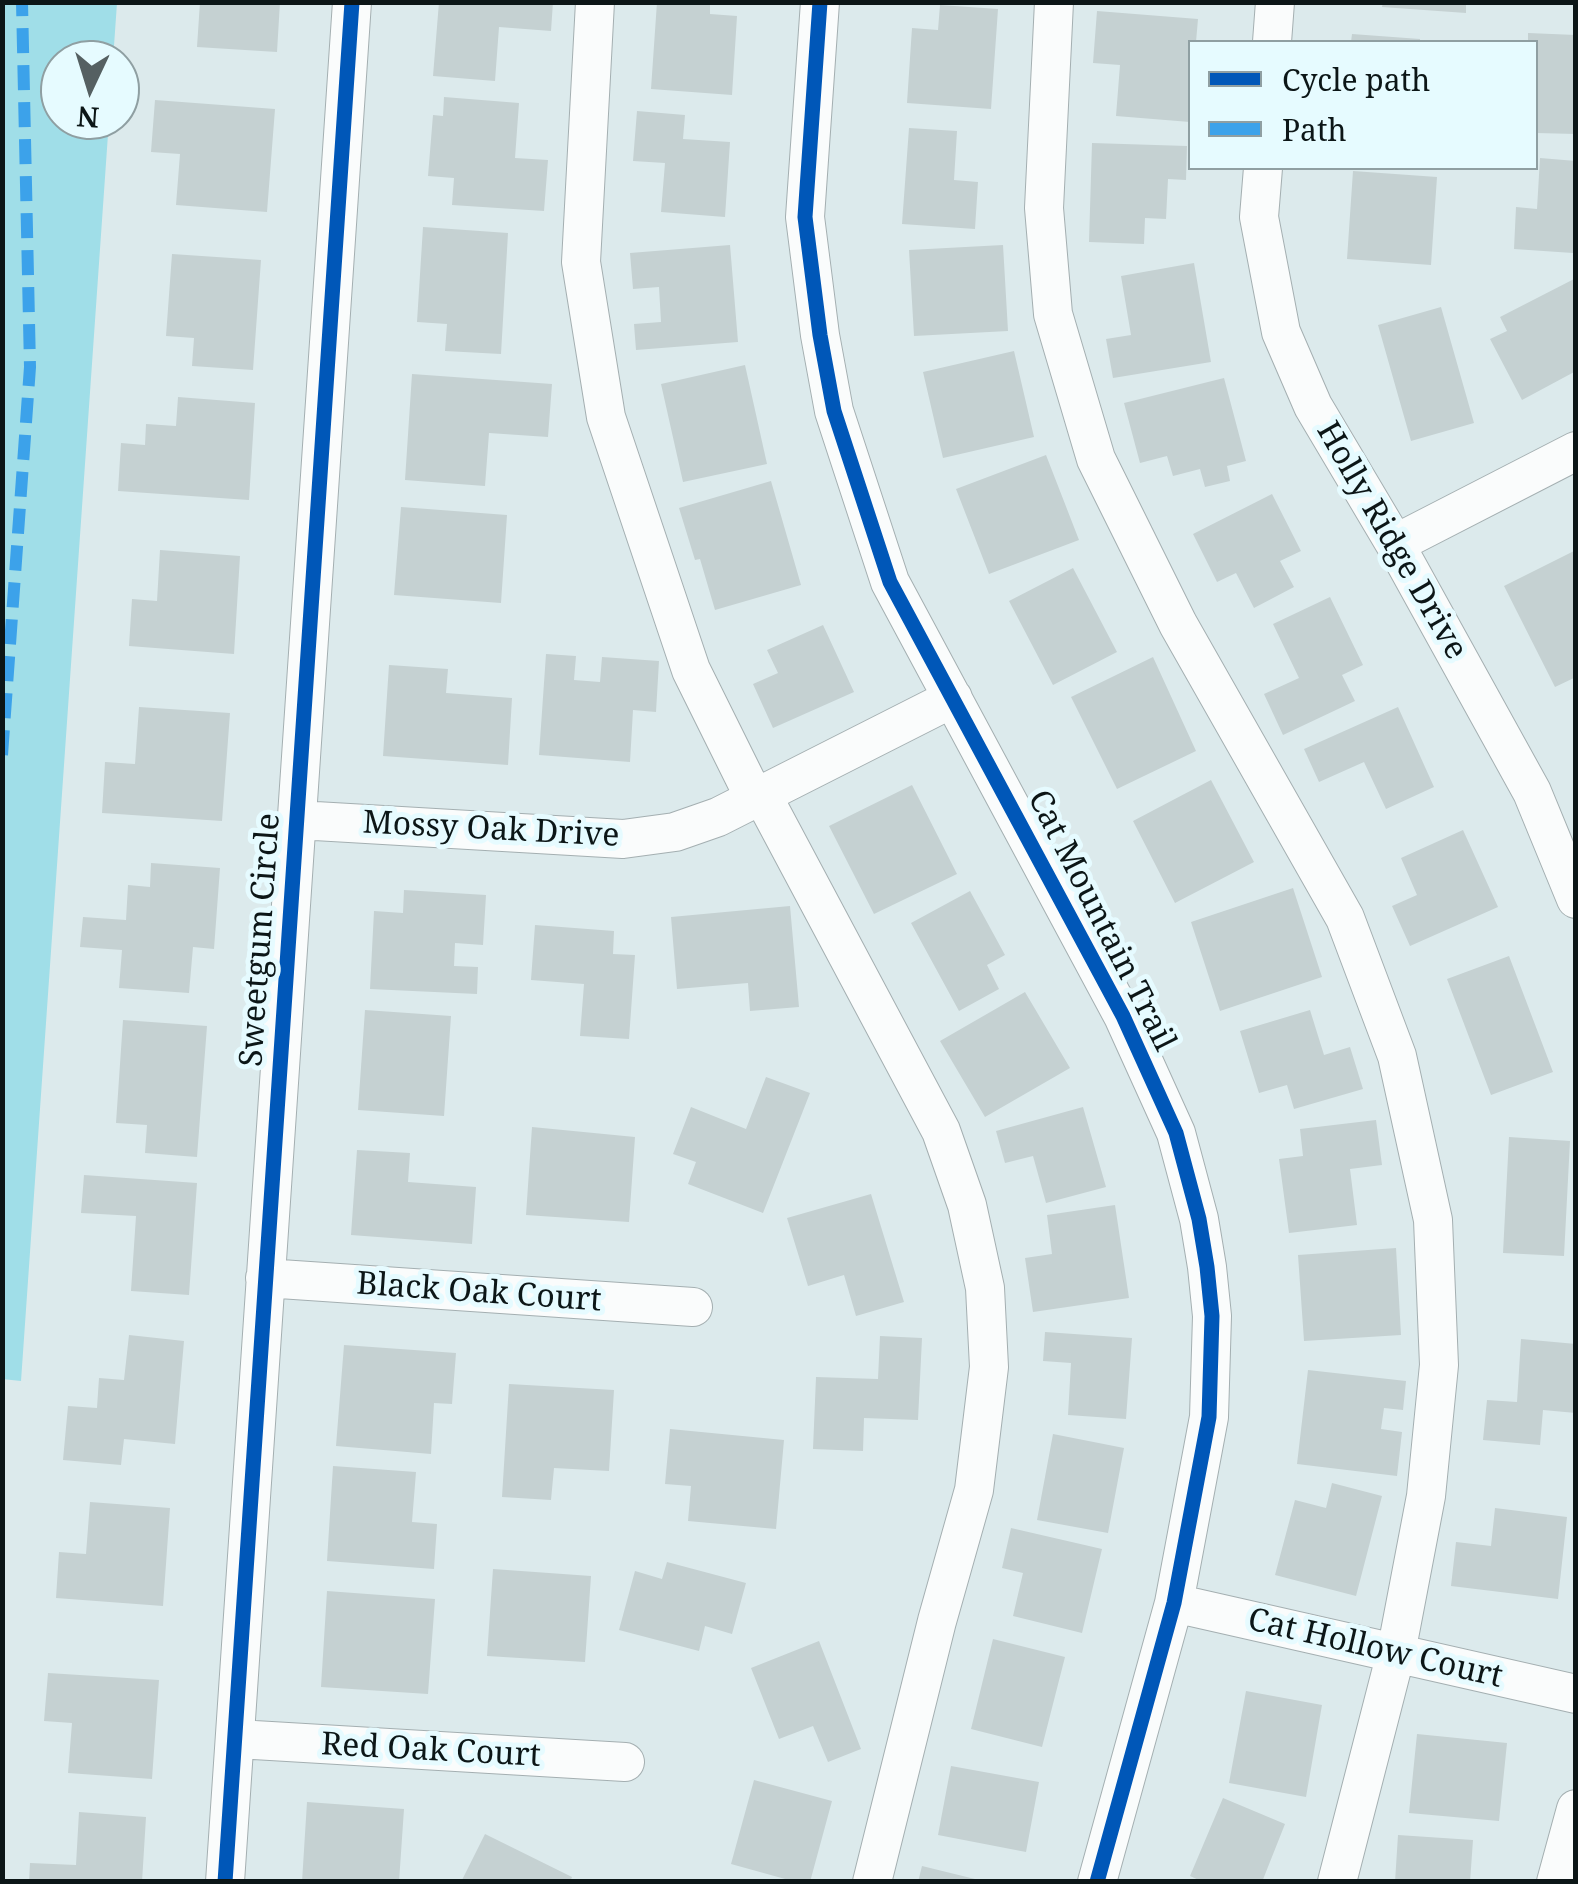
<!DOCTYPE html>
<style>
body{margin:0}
#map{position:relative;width:1578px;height:1884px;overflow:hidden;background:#dceaec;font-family:"Noto Serif",serif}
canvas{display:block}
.frame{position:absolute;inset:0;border:5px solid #0c1617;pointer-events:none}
.legend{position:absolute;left:1188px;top:40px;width:350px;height:130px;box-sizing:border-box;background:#e6fbff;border:2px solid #8f9fa2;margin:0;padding:12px 18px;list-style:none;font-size:30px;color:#0c1617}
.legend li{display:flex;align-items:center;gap:20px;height:50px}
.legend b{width:50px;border:2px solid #8f9fa2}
.north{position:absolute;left:40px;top:40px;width:100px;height:100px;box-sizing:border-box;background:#e6fbff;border:2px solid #8f9fa2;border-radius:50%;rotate:184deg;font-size:28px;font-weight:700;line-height:40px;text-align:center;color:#0c1617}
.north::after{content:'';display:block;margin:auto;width:35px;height:45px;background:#556062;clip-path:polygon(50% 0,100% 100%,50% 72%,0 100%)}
</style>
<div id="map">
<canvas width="1578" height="1884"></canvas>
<div class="frame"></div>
<ul class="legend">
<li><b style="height:12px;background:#0057b8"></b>Cycle path</li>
<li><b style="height:12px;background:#3ca2ea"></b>Path</li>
</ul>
<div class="north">N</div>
</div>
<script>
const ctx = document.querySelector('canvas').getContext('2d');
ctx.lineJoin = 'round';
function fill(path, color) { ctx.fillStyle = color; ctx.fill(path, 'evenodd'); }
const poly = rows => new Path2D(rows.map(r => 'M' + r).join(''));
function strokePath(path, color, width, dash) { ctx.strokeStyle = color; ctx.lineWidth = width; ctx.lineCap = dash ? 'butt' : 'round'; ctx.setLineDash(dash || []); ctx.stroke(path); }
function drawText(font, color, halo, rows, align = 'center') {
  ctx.font = font + ' "Noto Serif",serif'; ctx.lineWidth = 10; ctx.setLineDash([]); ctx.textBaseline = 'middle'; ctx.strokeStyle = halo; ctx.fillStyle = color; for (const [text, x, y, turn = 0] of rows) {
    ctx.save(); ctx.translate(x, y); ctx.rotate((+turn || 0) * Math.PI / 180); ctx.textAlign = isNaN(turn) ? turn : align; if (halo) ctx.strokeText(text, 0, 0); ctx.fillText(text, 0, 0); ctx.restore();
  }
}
const green = poly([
 [2,3,117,3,113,60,60,60,60,120,109,120,21,1381,2,1379]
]);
const building = poly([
 [200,2,280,2,277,52,197,47],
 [439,2,553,2,551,31,499,27,495,81,433,76],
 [657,2,710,2,710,14,737,16,732,95,651,89],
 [1383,2,1466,2,1466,13,1382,7],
 [940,5,998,9,991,109,907,103,912,28,938,30],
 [1097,11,1198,19,1196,42,1190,42,1190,122,1116,116,1120,65,1093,63],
 [1528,33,1576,35,1576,134,1536,133,1536,42,1528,42],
 [1352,34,1420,39,1420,42,1351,42],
 [444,97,519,103,515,158,548,160,544,211,452,205,454,178,428,176,433,115,443,116],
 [155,100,275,109,267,212,176,205,180,154,151,152],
 [637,111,685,115,683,139,730,142,725,217,661,212,665,163,633,161],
 [909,128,957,131,954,180,978,182,975,229,902,224],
 [1092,143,1187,146,1186,180,1168,179,1166,219,1145,218,1144,244,1089,242],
 [1540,158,1576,161,1573,253,1514,249,1516,207,1537,209],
 [1353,171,1437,177,1431,265,1347,259],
 [423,227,508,233,501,354,445,351,447,324,417,322],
 [730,245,738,342,636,350,634,324,661,322,659,287,633,289,630,253],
 [1003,245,1008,331,914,336,909,250],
 [172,254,261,260,253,370,192,366,194,338,166,336],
 [1194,263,1211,362,1113,378,1106,339,1131,335,1121,276],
 [1576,278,1576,371,1522,400,1490,339,1507,331,1500,317],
 [1441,307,1474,423,1411,441,1378,325],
 [1014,351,1034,437,943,458,923,372],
 [745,365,767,464,683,482,661,384],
 [412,374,552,384,548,437,489,433,485,486,405,480],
 [1224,378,1246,461,1227,466,1230,481,1205,487,1200,469,1173,476,1167,456,1140,463,1124,403],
 [178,397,255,403,249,500,118,491,121,443,145,445,146,424,176,426],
 [1046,455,1079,540,989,574,956,489],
 [771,481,801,585,715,610,700,559,695,560,679,508],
 [1272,494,1301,551,1280,561,1294,587,1254,608,1236,573,1217,582,1193,534],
 [401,507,507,515,501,603,394,595],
 [160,550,240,556,234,654,129,646,132,599,157,601],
 [1576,550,1576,677,1555,687,1504,586],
 [1073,568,1117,652,1053,685,1009,601],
 [1330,597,1363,665,1342,675,1355,701,1283,735,1264,694,1299,678,1273,624],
 [823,625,854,692,773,728,753,684,778,673,767,650],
 [546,654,576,656,574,680,600,682,602,657,659,661,656,712,633,710,630,762,539,755],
 [1153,657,1196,751,1117,789,1071,697],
 [389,665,448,669,446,693,512,698,508,765,383,756],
 [139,707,230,713,222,821,102,813,105,762,135,764],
 [1398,707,1434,787,1386,809,1364,762,1319,782,1304,749],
 [1211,780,1254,862,1175,903,1133,821],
 [912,785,957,874,874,914,829,826],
 [1463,830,1498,907,1410,946,1392,906,1417,895,1401,858],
 [151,863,220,868,214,949,193,947,189,993,119,988,122,950,80,947,83,917,126,920,128,885,150,887],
 [1293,888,1322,977,1220,1011,1191,922],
 [404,890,486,895,483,945,455,943,454,966,478,967,477,994,370,989,374,911,403,913],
 [970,891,1005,955,987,965,999,989,959,1011,911,923],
 [790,906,799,1007,750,1011,748,983,677,989,671,917],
 [535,925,614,931,613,954,635,955,629,1039,580,1036,584,984,531,980],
 [1509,956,1553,1072,1491,1095,1447,979],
 [1025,992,1070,1068,985,1117,940,1041],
 [365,1010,451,1016,444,1116,358,1110],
 [1310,1010,1324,1055,1350,1047,1363,1089,1294,1109,1287,1085,1259,1093,1240,1031],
 [123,1020,207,1026,197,1157,145,1153,147,1125,116,1123],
 [766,1077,810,1093,763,1213,688,1184,696,1162,673,1154,691,1107,746,1129],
 [1083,1107,1106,1187,1046,1203,1033,1156,1005,1163,996,1131],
 [1376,1120,1382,1165,1350,1169,1357,1225,1289,1233,1279,1159,1303,1156,1300,1129],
 [532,1127,635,1137,629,1222,526,1215],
 [1509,1137,1570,1141,1564,1256,1503,1253],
 [357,1150,410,1153,408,1182,476,1187,472,1244,351,1235],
 [84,1175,197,1183,189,1295,131,1291,136,1216,81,1213],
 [871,1194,904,1302,856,1316,844,1275,808,1286,787,1218],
 [1115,1205,1129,1298,1033,1312,1025,1258,1052,1254,1047,1215],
 [1396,1248,1401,1335,1304,1341,1298,1255],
 [1045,1332,1132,1338,1126,1419,1068,1415,1071,1363,1043,1361],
 [129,1335,184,1341,175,1444,124,1439,121,1465,63,1460,68,1406,97,1408,99,1378,124,1380],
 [880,1336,922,1338,918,1420,864,1418,863,1451,813,1449,816,1377,878,1379],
 [1521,1339,1576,1344,1576,1413,1543,1410,1540,1445,1483,1440,1487,1400,1517,1402],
 [344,1345,456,1353,452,1404,434,1403,431,1454,336,1446],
 [1308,1370,1406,1381,1403,1410,1384,1408,1381,1429,1402,1432,1397,1476,1297,1464],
 [509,1384,614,1390,609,1471,554,1468,551,1500,502,1497],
 [670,1429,784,1440,776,1529,688,1521,691,1486,665,1484],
 [1053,1434,1124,1448,1108,1533,1037,1520],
 [333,1466,416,1472,412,1522,437,1524,434,1569,327,1561],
 [1332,1483,1382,1496,1356,1596,1275,1575,1295,1500,1326,1508],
 [90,1502,170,1508,163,1606,56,1598,59,1552,86,1554],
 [1495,1508,1567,1517,1558,1599,1451,1586,1456,1542,1491,1546],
 [1011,1528,1102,1549,1082,1633,1013,1616,1023,1573,1002,1568],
 [667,1562,746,1583,732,1634,705,1626,699,1651,619,1630,635,1571,662,1579],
 [493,1569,591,1576,585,1662,487,1656],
 [327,1591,435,1599,428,1694,321,1687],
 [993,1639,1065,1657,1042,1747,971,1729],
 [819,1641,861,1749,828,1762,813,1726,779,1739,751,1668],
 [48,1673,159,1680,152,1779,68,1773,72,1723,44,1721],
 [1246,1691,1322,1705,1306,1797,1229,1783],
 [1417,1734,1507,1743,1499,1821,1409,1813],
 [951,1766,1039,1782,1026,1852,938,1835],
 [754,1780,832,1801,810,1882,796,1882,731,1864],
 [1223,1798,1285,1824,1262,1882,1203,1882,1190,1876],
 [307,1802,404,1809,399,1882,302,1882],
 [79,1812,146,1817,142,1882,29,1882,30,1863,76,1865],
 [485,1834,572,1877,570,1882,461,1882],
 [1398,1835,1473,1840,1470,1882,1395,1882],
 [922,1866,979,1880,979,1882,918,1882]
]);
const minor = poly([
 [595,2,581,262,606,417,691,670,755,799],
 [820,2,805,217,820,335,834,411,890,582,1123,1016,1176,1133,1199,1219,1207,1267,1212,1316,1209,1417,1174,1603,1097,1882],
 [1054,2,1044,208,1053,314,1096,459,1178,624,1345,918,1397,1056,1433,1220,1439,1365,1426,1496,1396,1653,1337,1882],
 [1272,42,1275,2],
 [1263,168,1259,217,1281,332,1313,406,1395,544,1532,792,1576,899],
 [1395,544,1576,451],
 [762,795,941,1131,967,1205,985,1288,989,1367,974,1490,937,1621,872,1882],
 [298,820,623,839,675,832,718,817,953,698],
 [265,1278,693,1307],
 [1174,1603,1576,1694],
 [237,1739,625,1762],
 [225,1882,352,2],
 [1556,1882,1576,1809]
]);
const quiet = poly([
 [2,755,30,367,22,2]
]);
const cycleway = poly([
 [820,2,805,217,820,335,834,411,890,582,1123,1016,1176,1133,1199,1219,1207,1267,1212,1316,1209,1417,1174,1603,1097,1882],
 [225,1882,352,2]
]);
const streetNames = [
 ["Holly Ridge Drive",1391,541,60],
 ["Mossy Oak Drive",491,830,3],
 ["Cat Mountain Trail",1101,921,63],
 ["Sweetgum Circle",261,940,-86],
 ["Black Oak Court",479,1293,4],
 ["Cat Hollow Court",1375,1649,13],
 ["Red Oak Court",431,1751,3]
];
fill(green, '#a0dee8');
fill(building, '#c5d1d2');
strokePath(minor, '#a4afb1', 40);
strokePath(minor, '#fafcfc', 38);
strokePath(quiet, '#3ca2ea', 12, [25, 12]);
strokePath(cycleway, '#0057b8', 15);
drawText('32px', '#0c1617', '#e6fbff', streetNames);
</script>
